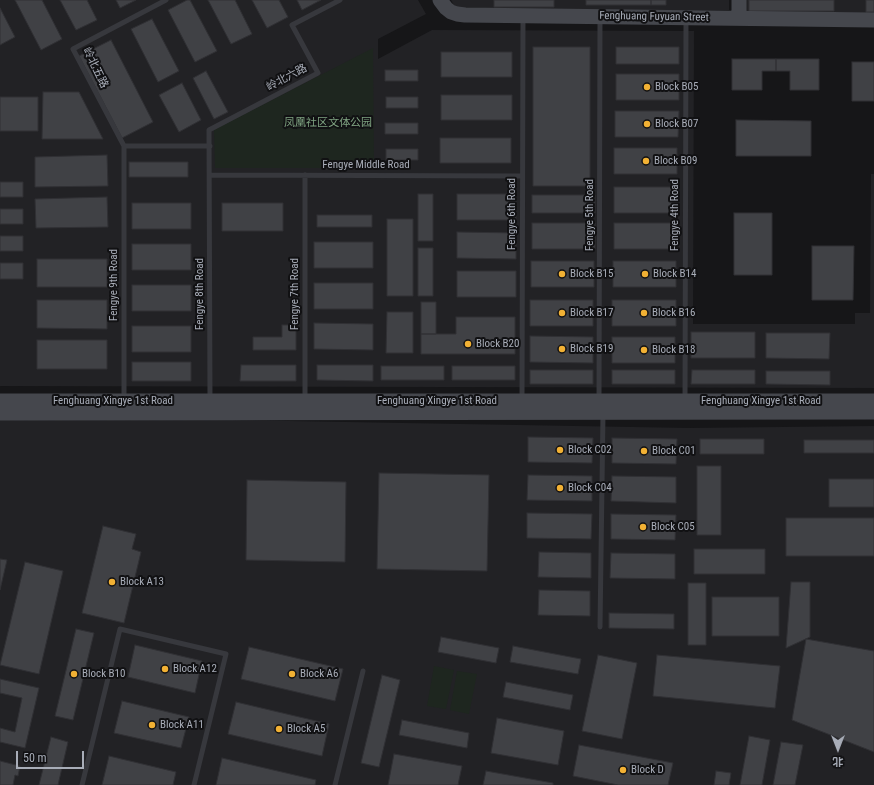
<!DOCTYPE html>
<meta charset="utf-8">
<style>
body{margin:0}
#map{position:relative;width:874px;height:785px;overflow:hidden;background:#161618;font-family:"Roboto Condensed","Noto Sans SC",sans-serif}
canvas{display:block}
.north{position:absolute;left:818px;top:729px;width:40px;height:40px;-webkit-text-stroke:3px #111113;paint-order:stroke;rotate:180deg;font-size:11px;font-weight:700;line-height:16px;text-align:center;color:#a8adb8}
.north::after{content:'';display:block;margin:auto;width:14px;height:18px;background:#a8adb8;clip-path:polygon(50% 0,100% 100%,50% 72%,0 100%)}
.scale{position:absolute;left:16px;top:751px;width:68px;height:18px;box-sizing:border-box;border:2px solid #a8adb8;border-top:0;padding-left:5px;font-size:12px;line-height:14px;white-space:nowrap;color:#a8adb8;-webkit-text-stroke:3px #111113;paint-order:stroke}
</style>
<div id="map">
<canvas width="874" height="785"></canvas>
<div class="north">北</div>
<div class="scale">50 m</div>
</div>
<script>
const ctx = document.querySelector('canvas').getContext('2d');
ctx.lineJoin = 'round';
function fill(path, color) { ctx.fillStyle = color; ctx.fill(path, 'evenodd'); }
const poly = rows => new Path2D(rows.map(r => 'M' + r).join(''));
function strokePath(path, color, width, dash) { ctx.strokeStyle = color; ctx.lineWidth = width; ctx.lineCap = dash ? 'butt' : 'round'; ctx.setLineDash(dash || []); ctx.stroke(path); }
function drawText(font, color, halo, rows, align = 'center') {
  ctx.font = font + ' "Roboto Condensed","Noto Sans SC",sans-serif'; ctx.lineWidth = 4; ctx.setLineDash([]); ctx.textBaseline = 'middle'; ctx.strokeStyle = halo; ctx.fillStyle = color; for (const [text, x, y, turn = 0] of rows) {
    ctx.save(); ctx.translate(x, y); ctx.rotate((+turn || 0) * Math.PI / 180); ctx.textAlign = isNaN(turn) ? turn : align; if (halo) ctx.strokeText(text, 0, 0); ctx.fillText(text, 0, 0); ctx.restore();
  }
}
const built = poly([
 [0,0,418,0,426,14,378,39,378,59,432,30,694,31,693,324,855,324,855,313,870,313,871,174,874,174,874,388,0,386],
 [451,0,729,0,729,10,457,10],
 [745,0,874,0,874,13,745,12],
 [0,420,233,420,689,428,874,426,874,785,0,785]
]);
const green = poly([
 [373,48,374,168,215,168,214,130],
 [434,666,454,670,446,709,427,706],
 [457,671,477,674,469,714,450,710]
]);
const building = poly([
 [15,0,42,0,62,39,41,50,15,0],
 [60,0,87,0,97,20,76,30,60,0],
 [116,0,136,0,120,8,116,0],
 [187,0,190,0,217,51,195,62,168,10,187,0],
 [208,0,235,0,252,34,231,44,208,0],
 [252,0,279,0,288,17,267,28,252,0],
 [297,0,321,0,302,10,297,0],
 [494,0,554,0,554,7,494,7,494,0],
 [586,0,651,0,651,5,586,5,586,0],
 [651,0,666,0,666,5,651,5,651,0],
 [749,0,834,0,834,11,749,11,749,0],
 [866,0,874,0,874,12,866,12,866,0],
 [0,8,15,37,0,45,0,8],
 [152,19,179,71,158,82,131,29,152,19],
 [111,40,153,122,122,138,79,56,111,40],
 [533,47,590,47,590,186,533,186,533,47],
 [616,47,679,47,679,64,616,64,616,47],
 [441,52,512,52,512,77,441,77,441,52],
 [732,59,776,59,776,71,762,71,762,90,732,90,732,59],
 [776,59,819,59,819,90,790,90,790,71,776,71,776,59],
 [852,62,874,62,874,101,852,101,852,62],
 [385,70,418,70,418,81,385,81,385,70],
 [206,71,228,112,214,119,193,78,206,71],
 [616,74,679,74,679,100,616,100,616,74],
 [182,83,201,120,179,132,159,95,182,83],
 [43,92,79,92,103,139,42,139,43,92],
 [441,95,512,95,512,120,441,120,441,95],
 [0,97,38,97,38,131,0,131,0,97],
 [386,97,418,97,418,108,386,108,386,97],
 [615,111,679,111,678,137,615,137,615,111],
 [736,120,811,121,811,156,736,156,736,120],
 [385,123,418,123,418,134,385,134,385,123],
 [440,138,511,138,511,163,440,163,440,138],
 [614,148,677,148,677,174,614,174,614,148],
 [386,149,418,149,418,160,386,160,386,149],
 [107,155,108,186,35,187,35,157,107,155],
 [129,162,188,162,188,177,129,177,129,162],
 [0,182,23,182,23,197,0,197,0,182],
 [614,187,678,187,678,213,614,213,614,187],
 [418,194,433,194,433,241,418,241,418,194],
 [457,194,516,194,516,220,457,220,457,194],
 [532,195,595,195,595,213,532,213,532,195],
 [107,197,108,227,36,228,35,199,107,197],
 [132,203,191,203,191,229,132,229,132,203],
 [222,203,283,203,283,231,222,231,222,203],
 [0,209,23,209,23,224,0,224,0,209],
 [734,213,772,213,772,275,734,275,734,213],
 [317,215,372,215,372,227,317,227,317,215],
 [387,219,413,219,413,296,387,296,387,219],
 [532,223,595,223,595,249,532,249,532,223],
 [614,223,677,223,677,249,614,249,614,223],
 [457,232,516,233,516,259,457,258,457,232],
 [0,236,23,236,23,251,0,251,0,236],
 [314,242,373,242,373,268,314,268,314,242],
 [132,244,191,244,191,270,132,270,132,244],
 [812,246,854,246,853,300,812,300,812,246],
 [418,248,433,248,433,296,418,296,418,248],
 [37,259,107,259,107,287,37,287,37,259],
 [531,261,594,261,594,287,531,287,531,261],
 [613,261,676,261,676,287,613,287,613,261],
 [0,263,23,263,23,279,0,279,0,263],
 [457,271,516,271,516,297,457,297,457,271],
 [314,283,373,283,373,309,314,309,314,283],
 [132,285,191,285,191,311,132,311,132,285],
 [37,300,107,300,107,329,37,328,37,300],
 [530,300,593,300,593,326,530,326,530,300],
 [612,300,676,300,676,326,612,326,612,300],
 [421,302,436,302,436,334,421,334,421,302],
 [387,312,413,312,413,353,386,353,387,312],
 [456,317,515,317,515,354,421,354,421,334,456,334,456,317],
 [314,323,373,324,373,350,314,349,314,323],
 [282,325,296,325,296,350,253,350,253,337,282,337,282,325],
 [132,326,191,326,191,352,132,352,132,326],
 [691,332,755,332,755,358,691,358,691,332],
 [766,333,830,333,829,359,766,358,766,333],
 [530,336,593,337,593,363,530,362,530,336],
 [612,337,675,337,675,363,612,363,612,337],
 [37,340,107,340,107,369,37,369,37,340],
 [132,362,191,362,191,381,132,381,132,362],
 [241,365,296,365,296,381,240,381,241,365],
 [317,365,373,365,373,381,317,380,317,365],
 [381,366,444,366,444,380,381,380,381,366],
 [452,366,515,366,515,380,452,380,452,366],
 [530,370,593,370,593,384,530,384,530,370],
 [612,370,675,370,675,384,612,384,612,370],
 [692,370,755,370,755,384,691,384,692,370],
 [766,371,830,371,830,385,766,384,766,371],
 [528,437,593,438,592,463,528,462,528,437],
 [612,438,677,439,676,464,612,463,612,438],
 [700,439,764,439,764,454,700,454,700,439],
 [804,440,874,440,874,453,804,453,804,440],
 [697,466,721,466,721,535,697,535,697,466],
 [379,473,489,475,487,571,377,569,379,473],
 [528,475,592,476,592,501,527,500,528,475],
 [612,476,676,477,676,503,611,501,612,476],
 [829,479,874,479,874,507,829,507,829,479],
 [247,480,346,482,345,562,246,560,247,480],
 [527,513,592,514,591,539,527,538,527,513],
 [611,514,676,515,675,540,611,539,611,514],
 [786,518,874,518,874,556,786,556,786,518],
 [103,526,136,534,132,549,141,552,124,623,82,613,103,526],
 [694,549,765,549,765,574,694,574,694,549],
 [539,552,591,553,591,578,538,577,539,552],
 [611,553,675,554,675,579,610,578,611,553],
 [0,559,7,560,0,590,0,559],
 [25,562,63,571,39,674,0,665,25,562],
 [791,582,810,582,810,637,786,648,791,582],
 [688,583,706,583,706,645,688,645,688,583],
 [539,590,590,591,590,616,538,615,539,590],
 [712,597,779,597,779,636,712,636,712,597],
 [609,613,674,614,674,629,609,628,609,613],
 [76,629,94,633,73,720,55,716,76,629],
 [441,637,499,648,496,663,438,652,441,637],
 [806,639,874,651,874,752,792,720,806,639],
 [135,645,202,661,195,693,128,677,135,645],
 [513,646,581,659,578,674,510,662,513,646],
 [249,647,343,669,335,701,241,679,249,647],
 [598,655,637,663,622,739,582,731,598,655],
 [657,655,780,666,775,708,653,696,657,655],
 [382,675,400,680,379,767,361,763,382,675],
 [0,679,39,688,25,748,0,742,0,728,15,732,22,698,0,693,0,679],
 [506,682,573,695,570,710,503,697,506,682],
 [122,701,189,717,181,748,114,733,122,701],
 [236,702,329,724,322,756,228,734,236,702],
 [497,718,564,731,558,765,491,753,497,718],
 [402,720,469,733,467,748,399,735,402,720],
 [749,736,770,740,762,785,740,785,749,736],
 [51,737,68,742,58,785,39,785,51,737],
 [781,742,803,745,795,785,773,785,781,742],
 [579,745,673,763,668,785,618,785,573,776,579,745],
 [394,754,462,766,458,785,388,785,394,754],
 [109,756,176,772,173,785,102,785,109,756],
 [222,758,316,780,315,785,216,785,222,758],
 [0,761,20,766,18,776,15,775,13,785,0,785,0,761],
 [486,771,553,783,553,785,483,785,486,771],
 [716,771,731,773,729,785,714,785,716,771]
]);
const lane = poly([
 [124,146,73,49,166,0],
 [210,175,522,176],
 [522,399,523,17],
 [124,400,124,146,210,146],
 [210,400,209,130,318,73,292,25,340,0],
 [305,400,305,175],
 [599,400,600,18],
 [685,400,686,20],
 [600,627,603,414],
 [82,785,120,629,226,654,194,785],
 [335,785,363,671]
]);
const secondary = poly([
 [440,0,446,8,451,12,457,14,465,15,874,20],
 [739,18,739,0],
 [0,401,874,401],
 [0,413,874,412]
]);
const markers = [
 [647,87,4,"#f2b134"],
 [647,124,4,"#f2b134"],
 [646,161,4,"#f2b134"],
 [562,274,4,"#f2b134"],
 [645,274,4,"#f2b134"],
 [562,313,4,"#f2b134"],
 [644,313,4,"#f2b134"],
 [468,344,4,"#f2b134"],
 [562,349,4,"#f2b134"],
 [644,350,4,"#f2b134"],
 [560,450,4,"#f2b134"],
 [644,451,4,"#f2b134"],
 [560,488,4,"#f2b134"],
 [643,527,4,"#f2b134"],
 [112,582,4,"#f2b134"],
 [165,669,4,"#f2b134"],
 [74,674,4,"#f2b134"],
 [292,674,4,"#f2b134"],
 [152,725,4,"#f2b134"],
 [279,729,4,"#f2b134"],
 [623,770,4,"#f2b134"]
];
const streetNames = [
 ["Fenghuang Fuyuan Street",654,17,1],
 ["岭北五路",95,68,64],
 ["岭北六路",287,78,-28],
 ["Fengye Middle Road",366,165],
 ["Fengye 6th Road",512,214,-90],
 ["Fengye 5th Road",590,215,-90],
 ["Fengye 4th Road",675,215,-90],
 ["Fengye 9th Road",114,285,-90],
 ["Fengye 8th Road",200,294,-90],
 ["Fengye 7th Road",295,294,-90],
 ["Fenghuang Xingye 1st Road",113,401],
 ["Fenghuang Xingye 1st Road",437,401],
 ["Fenghuang Xingye 1st Road",761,401]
];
const poiNames = [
 ["Block B05",655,87],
 ["Block B07",655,124],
 ["Block B09",654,161],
 ["Block B15",570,274],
 ["Block B14",653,274],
 ["Block B17",570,313],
 ["Block B16",652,313],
 ["Block B20",476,344],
 ["Block B19",570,349],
 ["Block B18",652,350],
 ["Block C02",568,450],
 ["Block C01",652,451],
 ["Block C04",568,488],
 ["Block C05",651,527],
 ["Block A13",120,582],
 ["Block A12",173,669],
 ["Block B10",82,674],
 ["Block A6",300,674],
 ["Block A11",160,725],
 ["Block A5",287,729],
 ["Block D",631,770]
];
const parkNames = [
 ["凤凰社区文体公园",328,123]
];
fill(built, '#222225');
fill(green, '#1e261f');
fill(building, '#404145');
strokePath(building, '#303034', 1);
strokePath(lane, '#37383d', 5);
strokePath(secondary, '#45474d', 15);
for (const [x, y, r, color] of markers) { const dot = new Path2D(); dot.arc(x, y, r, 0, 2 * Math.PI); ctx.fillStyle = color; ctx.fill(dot); strokePath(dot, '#111113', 1.5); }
drawText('11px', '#a8adb8', '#111113', streetNames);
drawText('11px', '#a8adb8', '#111113', poiNames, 'left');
drawText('11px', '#7fa381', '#111113', parkNames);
</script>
